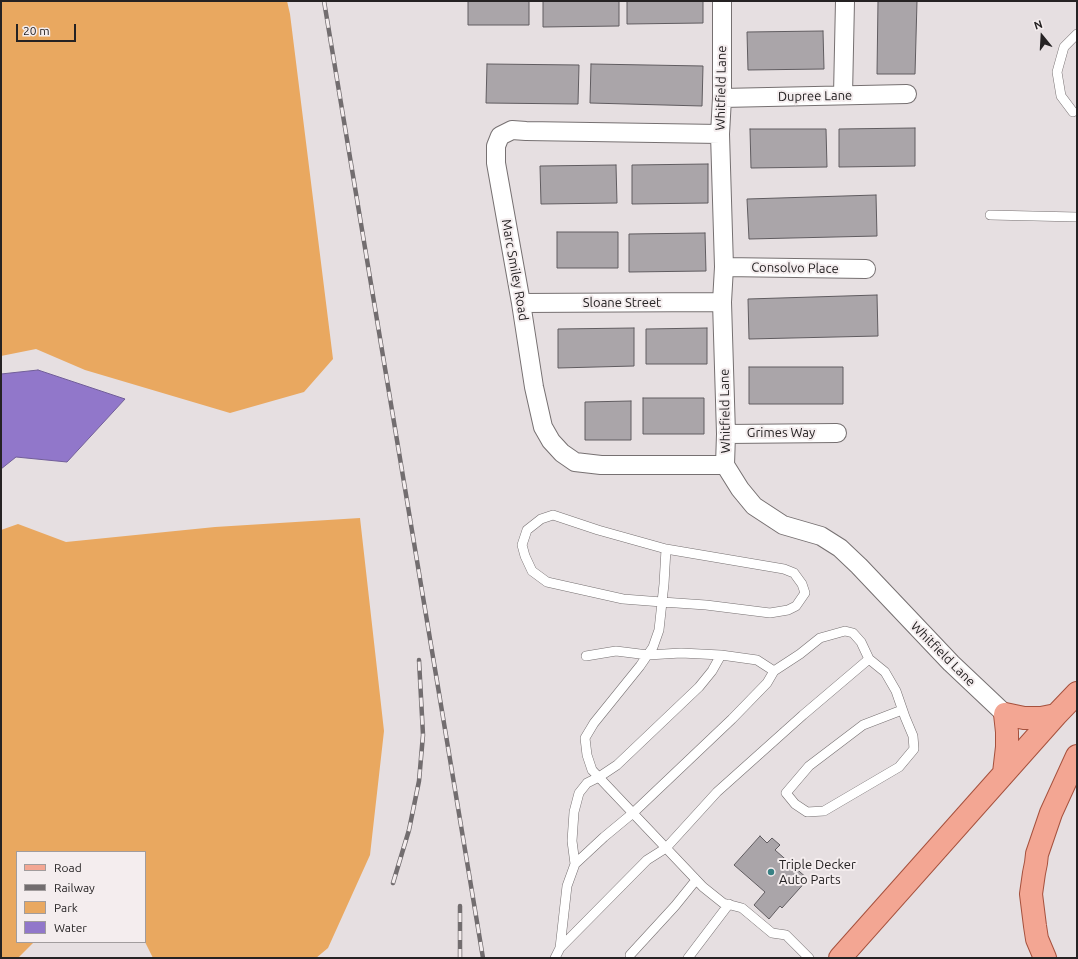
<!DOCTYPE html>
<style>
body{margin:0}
#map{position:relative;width:1078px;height:959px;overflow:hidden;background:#e6dfe1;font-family:Ubuntu,sans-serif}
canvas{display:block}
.frame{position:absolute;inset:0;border:2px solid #252223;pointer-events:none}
.legend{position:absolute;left:16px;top:851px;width:130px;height:92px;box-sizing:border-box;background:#f4edee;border:1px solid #a19c9d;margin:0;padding:5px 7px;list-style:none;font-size:12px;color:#252223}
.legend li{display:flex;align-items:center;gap:8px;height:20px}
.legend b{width:20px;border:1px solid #a19c9d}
.north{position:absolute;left:1022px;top:16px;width:40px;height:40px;-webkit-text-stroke:3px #f4edee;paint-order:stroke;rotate:342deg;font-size:11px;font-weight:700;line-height:16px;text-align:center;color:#252223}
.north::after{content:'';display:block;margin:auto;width:14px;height:18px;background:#252223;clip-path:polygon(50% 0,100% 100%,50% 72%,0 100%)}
.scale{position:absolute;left:16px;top:24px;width:60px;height:18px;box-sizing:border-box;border:2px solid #252223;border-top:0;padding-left:5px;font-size:12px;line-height:14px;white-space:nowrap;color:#252223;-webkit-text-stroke:3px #f4edee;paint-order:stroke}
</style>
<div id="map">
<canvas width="1078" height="959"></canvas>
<div class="frame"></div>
<ul class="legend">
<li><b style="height:5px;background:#f3a693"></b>Road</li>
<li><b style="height:5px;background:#726d6f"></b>Railway</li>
<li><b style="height:11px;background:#e9a860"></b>Park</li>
<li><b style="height:11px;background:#9177ca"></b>Water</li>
</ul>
<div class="north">N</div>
<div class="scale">20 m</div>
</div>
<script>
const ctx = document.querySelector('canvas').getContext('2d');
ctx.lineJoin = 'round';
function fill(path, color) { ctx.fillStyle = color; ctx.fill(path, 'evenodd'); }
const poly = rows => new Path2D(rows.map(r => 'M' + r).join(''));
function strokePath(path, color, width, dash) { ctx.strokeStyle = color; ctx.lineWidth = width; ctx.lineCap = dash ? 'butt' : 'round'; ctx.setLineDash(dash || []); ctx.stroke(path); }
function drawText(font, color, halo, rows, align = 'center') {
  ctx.font = font + ' Ubuntu,sans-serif'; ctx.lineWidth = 4; ctx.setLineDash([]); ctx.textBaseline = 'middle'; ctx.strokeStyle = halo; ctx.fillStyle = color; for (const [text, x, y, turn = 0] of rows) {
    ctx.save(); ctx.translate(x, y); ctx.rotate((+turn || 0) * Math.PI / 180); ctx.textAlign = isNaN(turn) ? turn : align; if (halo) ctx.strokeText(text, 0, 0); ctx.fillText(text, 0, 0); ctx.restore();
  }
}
const green = poly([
 [1,1,287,1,290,14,333,359,304,392,230,413,85,370,36,349,1,356],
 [360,518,384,731,370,855,328,948,316,958,153,958,145,942,145,852,17,852,17,942,34,942,18,958,1,958,1,530,18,524,66,542,215,527]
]);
const water = poly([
 [38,370,125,399,67,462,16,457,1,469,1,374,38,370]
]);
const building = poly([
 [468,1,529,1,529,25,468,25,468,1],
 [543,1,619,1,619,26,543,27,543,1],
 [627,1,703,1,703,23,627,24,627,1],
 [878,1,917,1,915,74,877,74,878,1],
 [823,31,824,69,748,70,747,32,823,31],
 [487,64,579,65,578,104,486,103,487,64],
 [591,64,703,66,702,106,590,103,591,64],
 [915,128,915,166,839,167,839,129,915,128],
 [750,129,826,129,827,167,751,168,750,129],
 [708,164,708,203,632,204,632,165,708,164],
 [616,165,617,203,541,204,540,166,616,165],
 [876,195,877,236,749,239,747,199,876,195],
 [557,232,618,232,618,268,557,268,557,232],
 [705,233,706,271,629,272,629,234,705,233],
 [877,295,878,336,749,339,748,299,877,295],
 [634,328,634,366,558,368,558,329,634,328],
 [707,328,707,364,646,364,646,329,707,328],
 [749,367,843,367,843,404,749,404,749,367],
 [643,398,704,398,704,434,643,434,643,398],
 [631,401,631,440,585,440,585,402,631,401],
 [760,836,767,843,772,838,780,845,775,850,808,879,782,908,780,906,769,919,754,905,765,892,734,865,760,836]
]);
const service = poly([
 [1073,112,1061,96,1057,72,1064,47,1077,34],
 [990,215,1077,217],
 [666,549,784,569,794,573,802,584,805,593,796,606,788,610,770,613,706,605,662,602,623,599,547,582,532,571,525,556,522,545,527,530,541,519,553,515,598,530,666,549,664,584,662,602,659,630,653,647,640,666,594,723,585,738,587,755,592,770,703,887,723,903,742,908,772,933,786,935,809,958],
 [586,656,616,651,648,655,681,653,721,655,757,660,774,671,767,683,732,719,633,813,604,837,575,864,572,841,574,812,579,793,587,783,599,777,617,765,699,687,712,671,721,655],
 [774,671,800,654,820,638,845,631,853,633,861,642,869,659],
 [560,948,647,860,666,848,717,792,803,715,869,659,885,672,896,691,905,717,913,736,914,749,899,767,824,811,807,812,795,804,786,793,809,766,863,725,902,710],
 [630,955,675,906,696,880],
 [555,958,560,948,567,886,575,864],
 [688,958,729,904]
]);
const minor = poly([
 [722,1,722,98,720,134,724,267,722,302,726,434,725,465,740,489,754,506,783,525,821,536,840,548,859,566,951,663,1005,714],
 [843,95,845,1],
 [722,98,907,94],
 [720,134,526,131,512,130,500,136,496,146,496,163,521,303,534,387,543,427,551,441,562,453,575,462,601,465,725,465],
 [724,267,866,269],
 [521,303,722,302],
 [726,434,837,433]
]);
const primary = poly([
 [1004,773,1007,747,1007,732,1005,714,1024,718,1041,718,1056,715],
 [840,958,1056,715,1077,693],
 [1045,958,1037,939,1035,926,1031,894,1034,873,1036,863,1037,854,1051,813,1077,756]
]);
const rail = poly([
 [324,1,483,958],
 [393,883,409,830,419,781,423,735,419,660],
 [460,958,460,906]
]);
const markers = [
 [771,872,4,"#388184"]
];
const streetNames = [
 ["Whitfield Lane",721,88,-89],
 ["Dupree Lane",815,96,-1],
 ["Consolvo Place",795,268,1],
 ["Marc Smiley Road",515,270,80],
 ["Sloane Street",622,303],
 ["Whitfield Lane",725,411,-91],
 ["Grimes Way",781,433],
 ["Whitfield Lane",943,654,45]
];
const poiNames = [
 ["Triple Decker",779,865],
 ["Auto Parts",779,880]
];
fill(green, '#e9a860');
fill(water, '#9177ca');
strokePath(water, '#715e98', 1);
fill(building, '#aaa5a9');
strokePath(building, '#605c60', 1);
strokePath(service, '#767071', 10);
strokePath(minor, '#767071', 20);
strokePath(primary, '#a6513d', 24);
strokePath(service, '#fff', 9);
strokePath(minor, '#fff', 18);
strokePath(primary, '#f3a693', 22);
strokePath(rail, '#726d6f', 4.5);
strokePath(rail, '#f4edee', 3, [9]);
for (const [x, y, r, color] of markers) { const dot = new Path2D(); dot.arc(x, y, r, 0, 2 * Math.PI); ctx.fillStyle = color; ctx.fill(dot); strokePath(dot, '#f4edee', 1.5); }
drawText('13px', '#252223', '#f4edee', streetNames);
drawText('13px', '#252223', '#f4edee', poiNames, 'left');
</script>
